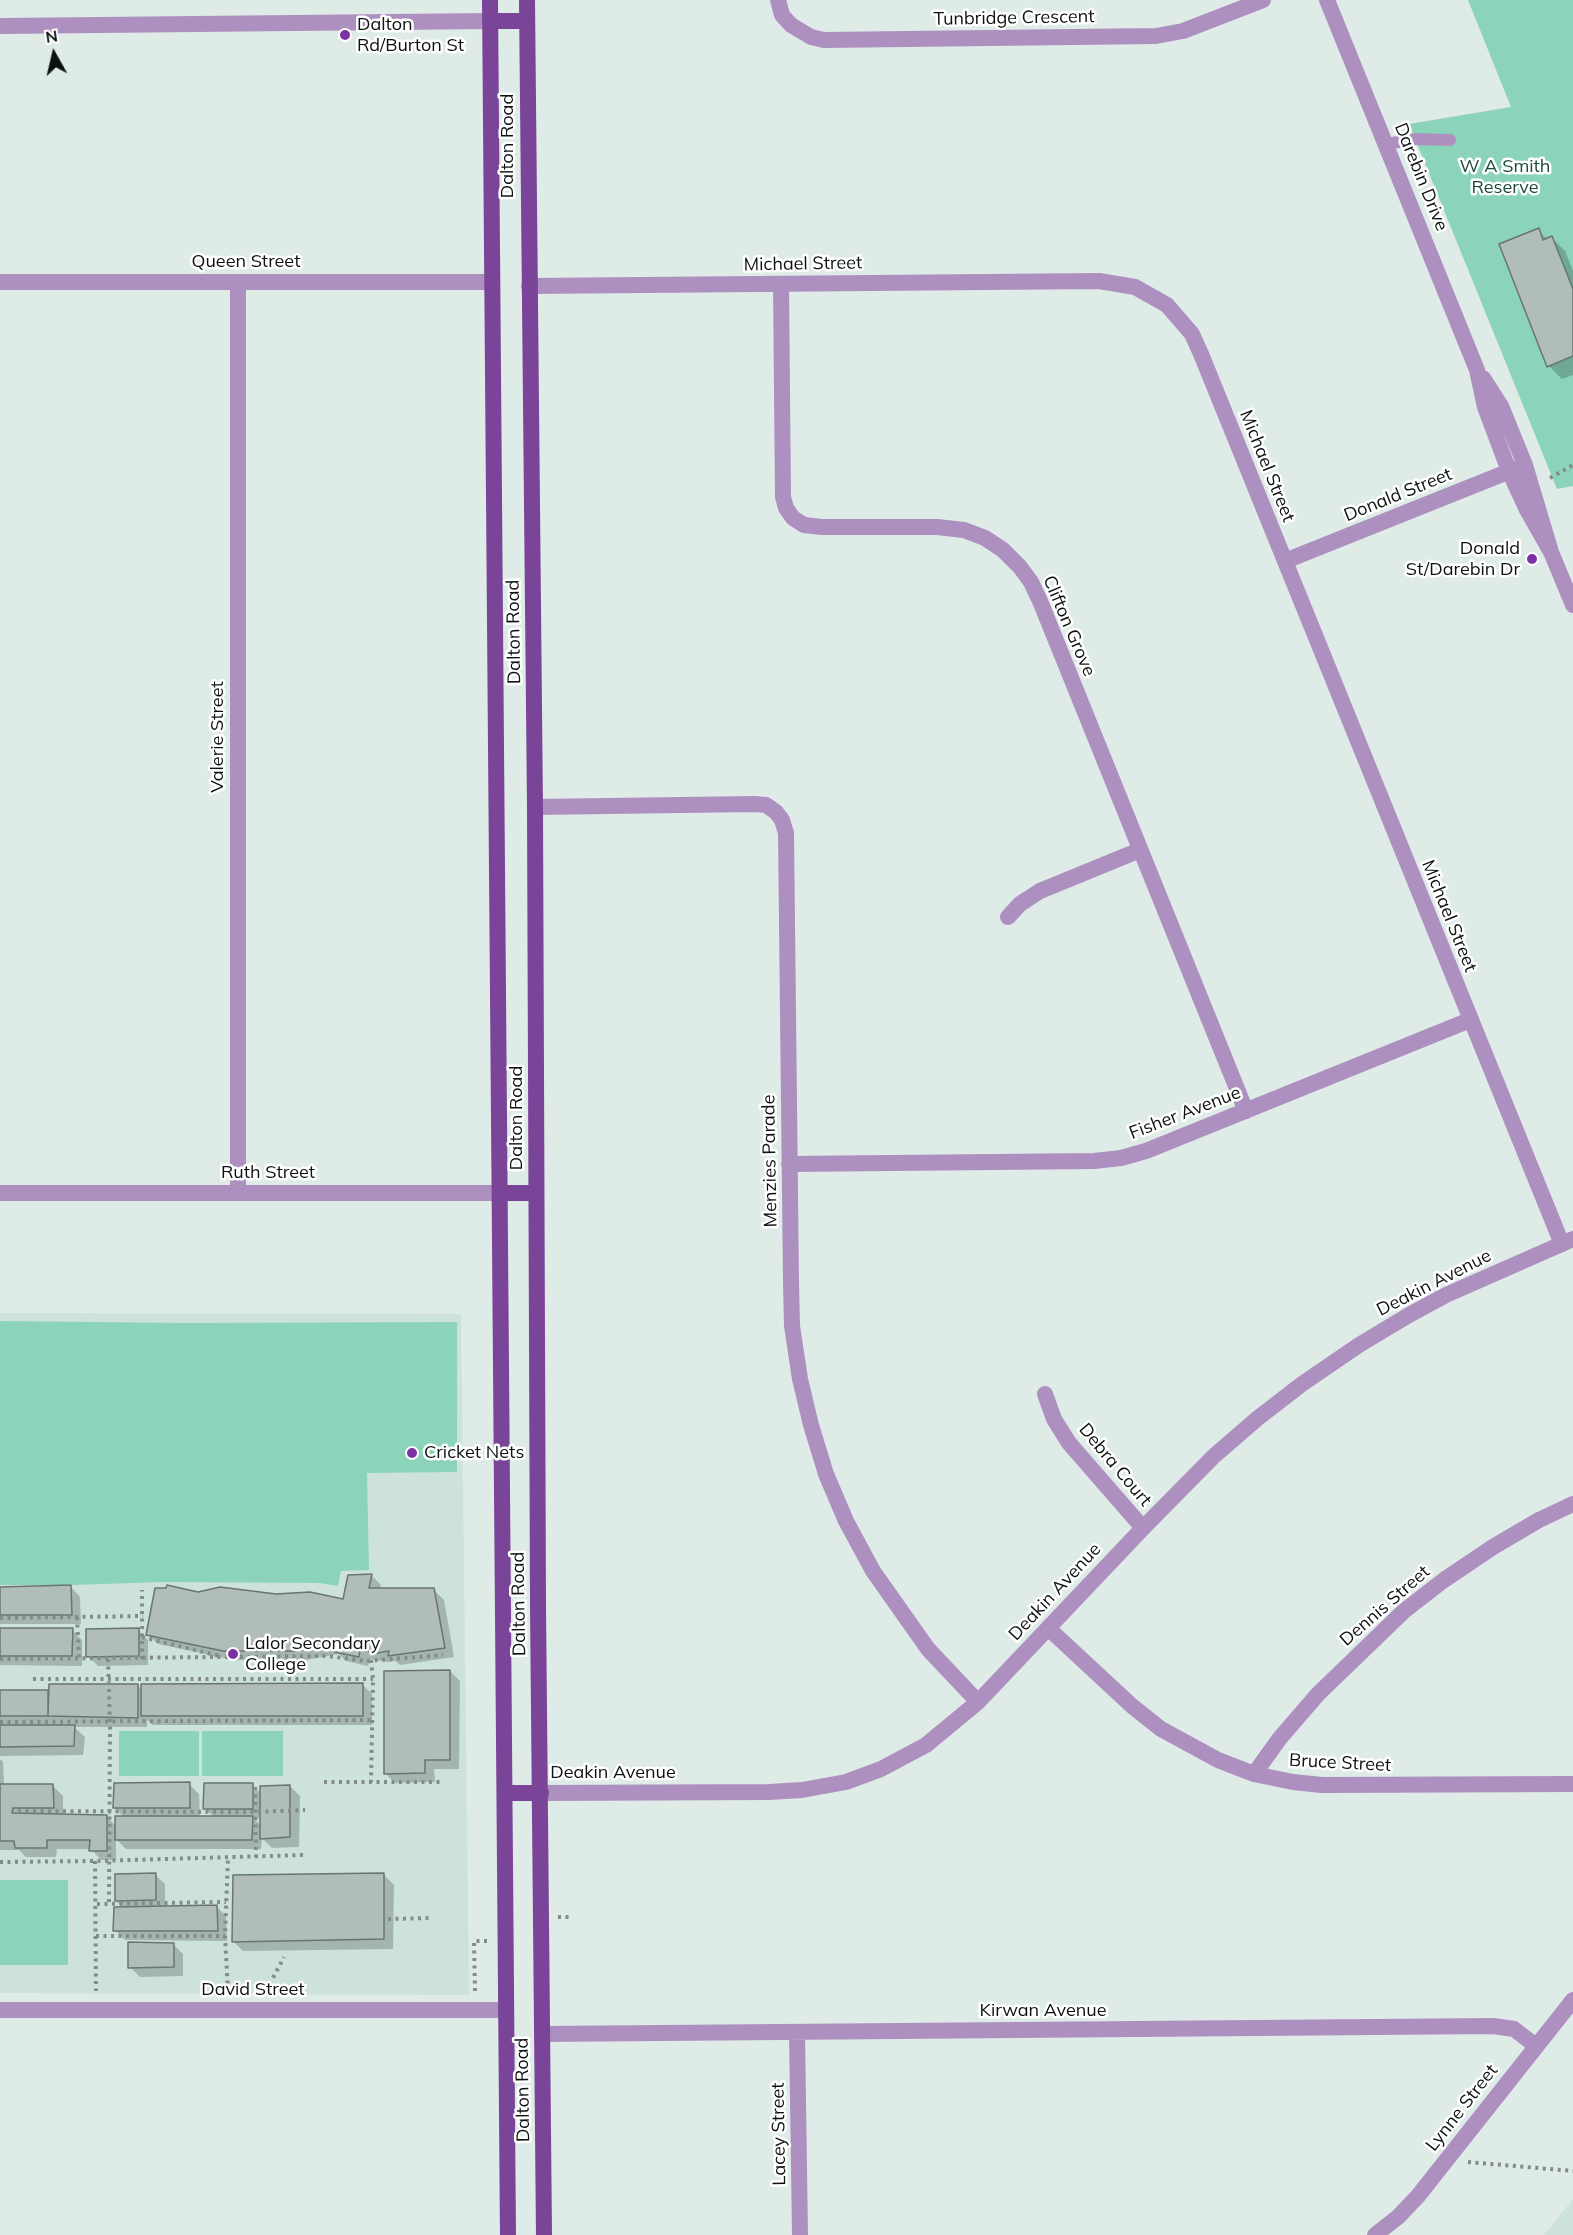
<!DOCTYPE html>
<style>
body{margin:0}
#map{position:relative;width:1573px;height:2235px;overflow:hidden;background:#deebe6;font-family:Mulish,sans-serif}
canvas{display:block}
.north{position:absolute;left:24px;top:24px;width:60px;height:60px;-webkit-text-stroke:4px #fff;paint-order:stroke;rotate:352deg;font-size:16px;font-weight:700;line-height:24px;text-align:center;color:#0d1210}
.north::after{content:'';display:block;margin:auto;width:21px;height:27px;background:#0d1210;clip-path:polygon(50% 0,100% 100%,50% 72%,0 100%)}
</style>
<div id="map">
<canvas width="1573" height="2235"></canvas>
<div class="north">N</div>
</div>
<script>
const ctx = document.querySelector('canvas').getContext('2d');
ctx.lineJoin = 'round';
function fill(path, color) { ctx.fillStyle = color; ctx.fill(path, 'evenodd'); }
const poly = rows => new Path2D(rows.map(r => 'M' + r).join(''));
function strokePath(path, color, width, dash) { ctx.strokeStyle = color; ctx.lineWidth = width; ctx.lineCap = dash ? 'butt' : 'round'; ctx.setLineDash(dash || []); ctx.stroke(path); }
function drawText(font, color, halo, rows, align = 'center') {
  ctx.font = font + ' Mulish,sans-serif'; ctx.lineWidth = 5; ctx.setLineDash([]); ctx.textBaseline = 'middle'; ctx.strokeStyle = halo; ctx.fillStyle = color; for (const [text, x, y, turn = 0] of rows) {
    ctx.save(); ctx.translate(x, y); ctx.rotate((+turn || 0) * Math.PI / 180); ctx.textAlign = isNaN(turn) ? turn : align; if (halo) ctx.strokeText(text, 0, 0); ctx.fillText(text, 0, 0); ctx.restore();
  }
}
const built = poly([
 [0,1313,461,1314,469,1995,0,1993],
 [1573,2199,1573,2235,1544,2235]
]);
const green = poly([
 [1468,0,1573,0,1573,486,1557,489,1409,124,1511,107],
 [0,1321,185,1323,457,1322,457,1472,367,1473,369,1570,341,1571,338,1586,320,1583,164,1582,71,1585,0,1585],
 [119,1731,199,1731,199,1776,119,1776],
 [202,1731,283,1731,283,1776,202,1776],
 [0,1880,68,1880,68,1965,0,1965]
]);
const shadow = poly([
 [1538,230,1548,240,1552,238,1565,251,1573,271,1573,375,1562,379,1549,366],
 [371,1575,381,1585,380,1590,434,1590,444,1600,454,1657,400,1665,395,1661,388,1662,370,1659,368,1666,346,1661,339,1654,306,1660,234,1660,158,1644,148,1635,198,1594,276,1595,344,1601],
 [71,1587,80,1597,81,1624,0,1624,0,1588],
 [0,1630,72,1630,82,1640,82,1666,0,1665],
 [138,1630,148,1640,148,1665,98,1666,88,1656],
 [450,1671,460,1681,459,1769,434,1769,435,1782,395,1783,385,1773],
 [362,1684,372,1694,372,1725,153,1725,147,1720,147,1727,74,1727,85,1737,83,1755,0,1756,0,1692,50,1691,138,1686,143,1690],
 [0,1759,3,1762,4,1785,53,1786,63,1796,63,1815,106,1816,116,1826,124,1817,115,1808,189,1784,199,1794,200,1817,214,1817,205,1808,252,1784,261,1794,290,1786,300,1796,299,1847,272,1848,262,1838,261,1849,126,1849,116,1839,116,1860,101,1860,91,1849,57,1849,56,1857,26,1857,19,1850,0,1850],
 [253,1818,261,1818,262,1826],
 [155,1875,165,1884,165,1907,216,1906,226,1916,227,1941,125,1940,115,1930,123,1908,116,1901],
 [384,1875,394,1885,393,1949,243,1951,233,1941],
 [173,1944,183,1954,183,1976,140,1977,130,1967]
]);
const building = poly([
 [1539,228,1543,240,1552,236,1573,289,1573,356,1547,367,1499,244,1539,228],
 [372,1574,369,1588,434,1588,445,1648,388,1656,389,1651,377,1653,360,1650,359,1657,334,1652,335,1644,295,1651,223,1651,146,1635,155,1588,166,1588,167,1585,198,1592,220,1587,276,1594,310,1592,343,1599,348,1575,372,1574],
 [71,1585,72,1615,0,1615,0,1587,71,1585],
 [0,1628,73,1628,72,1656,0,1656,0,1628],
 [139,1628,139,1656,86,1657,86,1629,139,1628],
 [450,1670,450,1760,425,1760,425,1773,384,1774,384,1671,450,1670],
 [363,1683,363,1716,141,1716,141,1684,363,1683],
 [49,1684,138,1684,138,1718,48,1716,49,1684],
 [0,1690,48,1690,48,1716,0,1716,0,1690],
 [0,1725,75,1725,74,1746,0,1747,0,1725],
 [190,1782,190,1808,113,1808,114,1783,190,1782],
 [204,1783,253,1783,253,1809,203,1809,204,1783],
 [0,1784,53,1784,54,1808,13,1808,12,1813,107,1815,107,1851,89,1851,90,1840,47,1840,47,1848,15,1848,14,1841,0,1841,0,1784],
 [290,1785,290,1837,260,1839,260,1786,290,1785],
 [115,1816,253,1816,252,1840,115,1840,115,1816],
 [156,1873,156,1900,115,1901,115,1874,156,1873],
 [384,1873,384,1939,232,1942,233,1875,384,1873],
 [217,1905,218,1931,113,1931,114,1907,217,1905],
 [128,1942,174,1943,174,1967,128,1968,128,1942]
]);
const path = poly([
 [1550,478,1573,465],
 [77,1617,79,1659],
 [0,1618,143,1616],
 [142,1637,220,1656],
 [0,1659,328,1656,366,1661,443,1655],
 [108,1659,110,1726,109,1904],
 [142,1659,142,1590],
 [371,1660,373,1679,371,1782],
 [33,1679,373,1679],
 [0,1722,372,1720],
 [324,1782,441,1782],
 [255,1787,256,1857],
 [18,1811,256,1812,305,1810],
 [95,1861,96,1991],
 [0,1862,95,1861,304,1855],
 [97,1904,226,1902],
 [558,1917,571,1917],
 [388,1919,432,1918],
 [96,1936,225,1936],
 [228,1991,225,1936,228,1858],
 [266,1991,284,1957],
 [475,1991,474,1941,489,1941],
 [1468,2162,1573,2171]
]);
const service = poly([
 [1387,144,1416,139,1450,140]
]);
const minor = poly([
 [778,0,782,15,791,25,811,37,824,40,1156,36,1183,31,1263,0],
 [0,26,490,21],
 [0,282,492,282],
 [781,284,783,497,786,508,793,518,804,525,822,527,937,527,964,530,985,538,1003,550,1020,567,1031,582,1040,601,1246,1111],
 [529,286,1099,281,1135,287,1167,305,1192,334,1201,354,1562,1244],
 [1285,561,1520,467],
 [535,807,755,804,766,805,776,812,782,820,786,833,791,1282,792,1326,800,1379,811,1425,826,1474,846,1521,873,1571,928,1649,978,1702],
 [1008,917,1020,904,1040,891,1140,850],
 [789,1164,1094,1161,1121,1158,1146,1151,1470,1020],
 [238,1192,238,282],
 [0,1193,500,1193],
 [1045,1394,1054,1419,1069,1443,1143,1528],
 [1048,1628,1132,1706,1161,1729,1218,1760,1254,1774,1293,1782,1322,1785,1573,1784],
 [1254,1774,1280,1738,1318,1694,1404,1611,1444,1580,1493,1547,1539,1520,1573,1504],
 [541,1793,769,1792,802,1790,846,1782,881,1769,926,1745,978,1702,1143,1528,1214,1456,1258,1418,1302,1384,1359,1345,1409,1315,1446,1295,1573,1239],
 [0,2010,506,2010],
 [797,2032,800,2235],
 [542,2034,1493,2026,1514,2029,1536,2046],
 [1375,2235,1398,2217,1418,2196,1573,2000]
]);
const tertiary = poly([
 [1327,0,1477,370,1485,407,1509,471,1526,508,1551,552],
 [1483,378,1501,406,1525,465,1551,552,1573,605]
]);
const primary = poly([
 [490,0,508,2235],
 [527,0,535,807,538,1606,544,2235],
 [490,21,527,21],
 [500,1193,536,1193],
 [505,1793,541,1793]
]);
const markers = [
 [345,35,6,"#7d32a3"],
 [1532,559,6,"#7d32a3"],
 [412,1453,6,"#7d32a3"],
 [233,1654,6,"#7d32a3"]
];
const streetNames = [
 ["Tunbridge Crescent",1014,18,-1],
 ["Dalton Road",508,146,-90],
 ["Darebin Drive",1421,177,68],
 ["Queen Street",246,262],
 ["Michael Street",803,264,-1],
 ["Michael Street",1267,466,68],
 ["Donald Street",1398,495,-22],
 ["Clifton Grove",1069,626,67],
 ["Dalton Road",514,632,-91],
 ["Valerie Street",218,737,-90],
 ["Michael Street",1449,916,68],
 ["Fisher Avenue",1185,1113,-21],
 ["Dalton Road",517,1118,-90],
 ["Menzies Parade",770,1161,-91],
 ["Ruth Street",268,1173],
 ["Deakin Avenue",1434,1283,-27],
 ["Debra Court",1115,1465,50],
 ["Deakin Avenue",1055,1592,-47],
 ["Dalton Road",519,1604,-91],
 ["Dennis Street",1385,1606,-41],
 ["Bruce Street",1340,1763,3],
 ["Deakin Avenue",613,1773],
 ["David Street",253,1990],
 ["Kirwan Avenue",1043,2011],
 ["Dalton Road",523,2090,-91],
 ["Lynne Street",1462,2108,-52],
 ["Lacey Street",779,2134,-91]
];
const poiNames = [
 ["Dalton",357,25],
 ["Rd/Burton St",357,46],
 ["Donald",1520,549,"right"],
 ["St/Darebin Dr",1520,570,"right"],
 ["Cricket Nets",424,1453],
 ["Lalor Secondary",245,1644],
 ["College",245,1665]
];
const parkNames = [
 ["W A Smith",1505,167],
 ["Reserve",1505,188]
];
fill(built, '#cde3da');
fill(green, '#8bd4ba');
fill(shadow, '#0003');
fill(building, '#b0bdb8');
strokePath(building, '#697570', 1.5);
strokePath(path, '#838c88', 4, [3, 4.5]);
strokePath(service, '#ad90bf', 12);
strokePath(minor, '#ad90bf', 16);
strokePath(tertiary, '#ad90bf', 16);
strokePath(primary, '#7a4498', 16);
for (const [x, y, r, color] of markers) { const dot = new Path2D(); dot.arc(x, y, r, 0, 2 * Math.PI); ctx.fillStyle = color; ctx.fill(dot); strokePath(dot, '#fff', 2); }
drawText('18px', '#0d1210', '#fff', streetNames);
drawText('18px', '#0d1210', '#fff', poiNames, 'left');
drawText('18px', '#1c4739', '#fff', parkNames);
</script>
